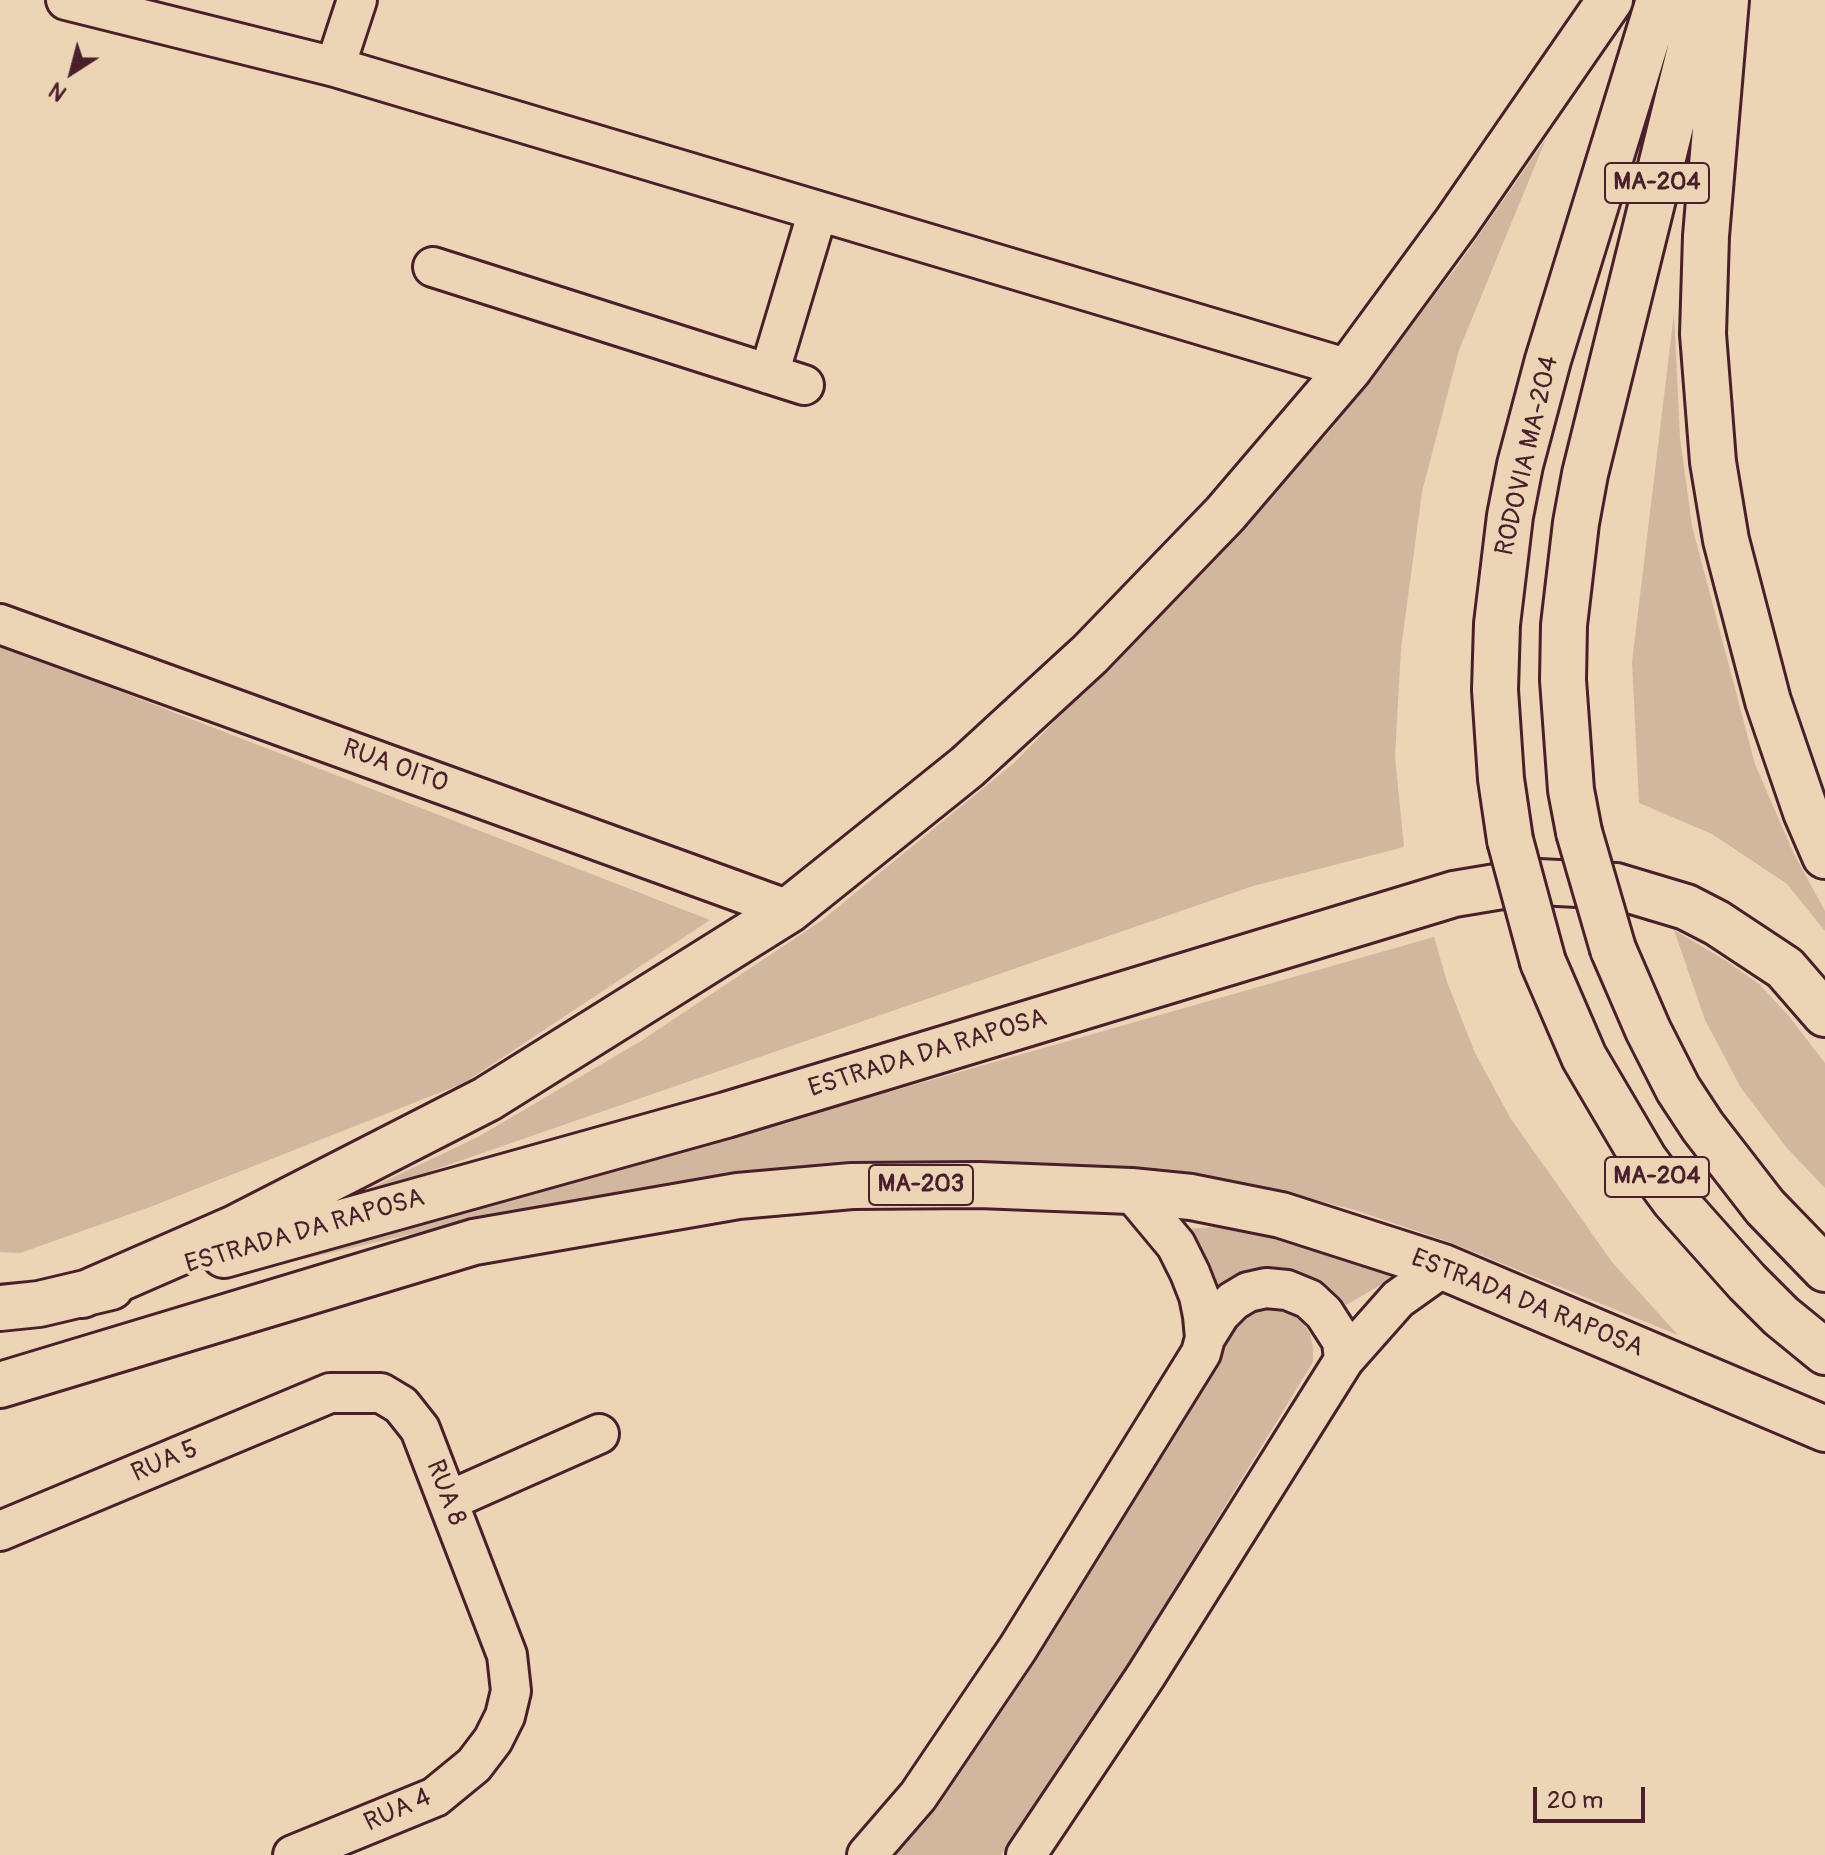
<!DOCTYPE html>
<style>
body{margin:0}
#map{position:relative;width:1825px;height:1855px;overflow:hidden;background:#ecd5b4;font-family:Pangolin,sans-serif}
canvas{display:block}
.north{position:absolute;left:32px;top:32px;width:80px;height:80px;-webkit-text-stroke:6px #ecd5b4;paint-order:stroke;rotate:216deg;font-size:22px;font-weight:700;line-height:32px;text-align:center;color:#4a1f2b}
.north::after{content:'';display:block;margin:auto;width:28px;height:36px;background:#4a1f2b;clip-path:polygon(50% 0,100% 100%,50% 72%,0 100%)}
.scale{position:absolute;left:1533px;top:1787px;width:112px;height:36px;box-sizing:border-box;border:4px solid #4a1f2b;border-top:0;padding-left:10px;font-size:24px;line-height:28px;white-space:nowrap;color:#4a1f2b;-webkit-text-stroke:6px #ecd5b4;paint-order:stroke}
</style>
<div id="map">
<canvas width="1825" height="1855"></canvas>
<div class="north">N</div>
<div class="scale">20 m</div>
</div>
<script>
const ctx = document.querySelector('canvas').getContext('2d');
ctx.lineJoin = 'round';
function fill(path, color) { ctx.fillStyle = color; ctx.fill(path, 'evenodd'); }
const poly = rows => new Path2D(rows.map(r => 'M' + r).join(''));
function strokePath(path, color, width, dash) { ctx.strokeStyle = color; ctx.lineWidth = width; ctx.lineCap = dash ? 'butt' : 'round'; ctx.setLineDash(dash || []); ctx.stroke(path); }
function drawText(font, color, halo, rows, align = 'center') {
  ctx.font = font + ' Pangolin,sans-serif'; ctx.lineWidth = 8; ctx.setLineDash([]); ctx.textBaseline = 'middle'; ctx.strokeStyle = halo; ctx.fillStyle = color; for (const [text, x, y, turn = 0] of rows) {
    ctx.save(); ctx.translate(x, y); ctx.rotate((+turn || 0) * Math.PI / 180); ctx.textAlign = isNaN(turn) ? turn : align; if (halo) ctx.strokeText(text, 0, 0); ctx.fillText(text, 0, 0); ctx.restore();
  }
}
const green = poly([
 [1546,139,1459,350,1422,492,1401,649,1395,757,1404,847,1253,886,341,1202,478,1137,641,1041,821,921,1014,763,1212,560,1329,432,1458,265],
 [1674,313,1680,438,1692,526,1755,764,1793,852,1825,911,1825,931,1787,884,1712,834,1639,803,1632,662],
 [0,645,710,920,464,1083,150,1207,20,1253,0,1252],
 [1674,930,1725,960,1759,984,1788,1015,1825,1063,1825,1188,1786,1147,1741,1088,1705,1020],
 [1434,937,1447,982,1475,1053,1511,1119,1612,1262,1678,1335,1449,1242,1355,1210,1253,1184,1135,1169,944,1164,749,1174,506,1212,291,1262],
 [1214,1227,1296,1241,1387,1268,1396,1276,1346,1305,1323,1285,1296,1272,1266,1269,1236,1275,1210,1290,1183,1229],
 [1261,1306,1276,1307,1290,1312,1302,1321,1310,1334,1313,1348,1313,1362,1090,1727,1001,1855,894,1855,938,1803,1024,1678,1142,1483,1235,1320]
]);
const minor = poly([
 [66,0,335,67,1349,369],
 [335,67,357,0],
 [433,267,804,385],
 [769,374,818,211],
 [0,624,789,910],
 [1205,1338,1220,1314,1233,1301,1248,1292,1266,1288,1287,1290,1309,1299,1324,1313,1342,1341,1344,1360],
 [448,1501,599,1434],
 [0,1531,330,1393,381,1393,401,1405,420,1429,507,1655,511,1691,505,1716,493,1740,474,1765,435,1797,293,1855],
 [867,1855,918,1796,1018,1648,1201,1353,1205,1338,1203,1316,1199,1296,1190,1273,1176,1245,1131,1191],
 [1026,1855,1145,1677,1344,1360,1398,1299,1443,1267]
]);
const major = poly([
 [1726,0,1706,236,1703,334,1713,462,1726,540,1768,701,1806,812,1825,856],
 [1579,832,1571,790,1563,680,1564,625,1576,523,1585,474,1702,0],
 [1510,840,1501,779,1495,690,1497,624,1510,516,1520,465,1548,360,1659,0],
 [1613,949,1648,1030,1678,1089,1703,1127,1765,1207,1825,1269],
 [1543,962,1584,1057,1644,1159,1674,1200,1747,1282,1781,1316,1825,1352],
 [224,1255,726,1115,1454,894,1502,886,1539,882,1616,886,1686,907,1717,923,1785,968,1825,1014],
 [82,1295,233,1229,487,1099,789,910,967,767,1090,654,1225,514,1349,369,1456,223,1610,0],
 [0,1308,39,1304,111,1287],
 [0,1385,474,1242,738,1196,852,1186,979,1185,1131,1191,1191,1197,1281,1215,1443,1267,1825,1429]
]);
const majorBridge = poly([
 [1579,832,1613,949],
 [1510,840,1543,962]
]);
const shields = [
 [1657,183,104],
 [1657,1177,104],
 [921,1185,104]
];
const shieldNames = [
 ["MA-204",1657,183],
 ["MA-204",1657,1177],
 ["MA-203",921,1185]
];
const streetNames = [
 ["RODOVIA MA-204",1528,456,-77],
 ["RUA OITO",395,767,20],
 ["ESTRADA DA RAPOSA",928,1054,-17],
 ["ESTRADA DA RAPOSA",305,1232,-16],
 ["ESTRADA DA RAPOSA",1527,1304,22],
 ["RUA 5",165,1462,-23],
 ["RUA 8",445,1493,69],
 ["RUA 4",398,1811,-24]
];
fill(green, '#d1b79e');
strokePath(minor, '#4a1f2b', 44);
strokePath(major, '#4a1f2b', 50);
strokePath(minor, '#ecd5b4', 38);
strokePath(major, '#ecd5b4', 44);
strokePath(majorBridge, '#4a1f2b', 50, []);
strokePath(majorBridge, '#ecd5b4', 44);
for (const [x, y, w] of shields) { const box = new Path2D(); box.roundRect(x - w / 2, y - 20, w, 40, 6); ctx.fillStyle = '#ecd5b4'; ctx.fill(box); strokePath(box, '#4a1f2b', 2); }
drawText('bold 24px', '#4a1f2b', null, shieldNames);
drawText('26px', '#4a1f2b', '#ecd5b4', streetNames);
</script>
